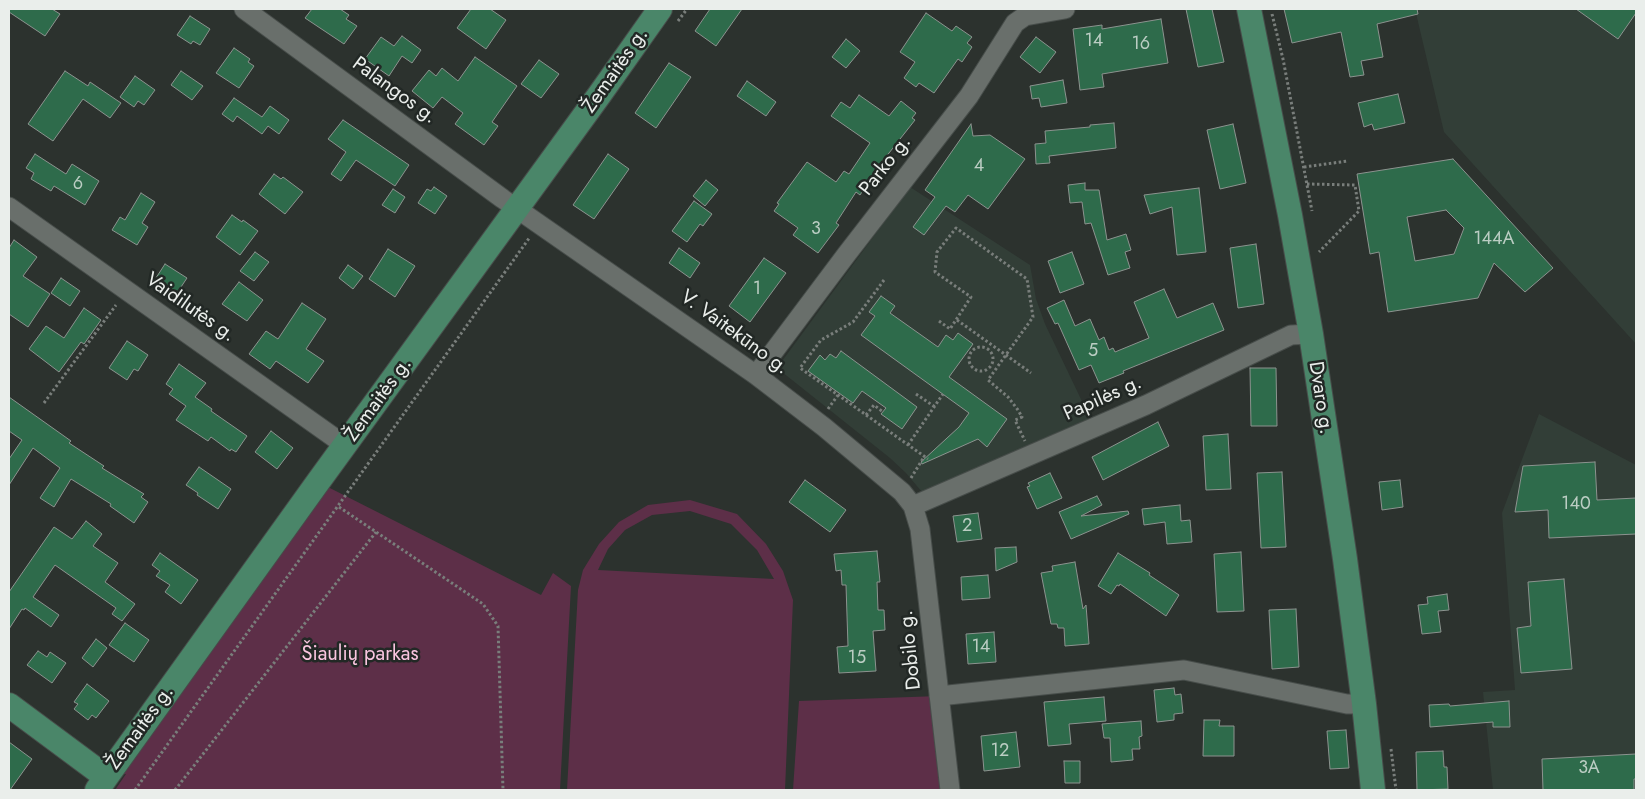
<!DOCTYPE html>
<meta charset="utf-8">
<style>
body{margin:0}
#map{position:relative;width:1645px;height:799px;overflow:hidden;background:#2c322e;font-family:Jost,sans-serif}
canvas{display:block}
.frame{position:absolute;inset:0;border:10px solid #eaeeeb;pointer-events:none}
</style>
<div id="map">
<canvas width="1645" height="799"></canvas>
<div class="frame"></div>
</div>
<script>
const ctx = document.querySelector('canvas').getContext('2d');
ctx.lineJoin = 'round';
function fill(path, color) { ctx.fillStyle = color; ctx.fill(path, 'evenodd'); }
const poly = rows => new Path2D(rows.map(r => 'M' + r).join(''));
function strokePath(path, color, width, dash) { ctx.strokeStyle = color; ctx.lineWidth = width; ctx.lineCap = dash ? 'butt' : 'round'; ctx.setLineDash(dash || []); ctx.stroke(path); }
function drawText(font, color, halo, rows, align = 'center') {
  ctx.font = font + ' Jost,sans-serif'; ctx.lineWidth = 5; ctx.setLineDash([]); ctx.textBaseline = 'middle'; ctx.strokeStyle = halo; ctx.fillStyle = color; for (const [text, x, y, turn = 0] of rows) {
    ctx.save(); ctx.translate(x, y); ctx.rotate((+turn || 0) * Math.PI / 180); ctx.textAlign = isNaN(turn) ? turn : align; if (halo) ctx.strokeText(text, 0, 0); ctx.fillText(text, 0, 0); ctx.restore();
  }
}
const built = poly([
 [1415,9,1636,9,1636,344,1444,132],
 [910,187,1030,265,1036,299,1045,324,1090,418,922,492,906,473,890,458,777,368],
 [1539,414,1636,465,1636,790,1493,790,1483,692,1515,690,1502,513]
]);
const green = poly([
 [318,482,541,595,553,573,571,586,560,790,115,790,126,774,106,777],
 [690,500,737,514,766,544,783,571,793,600,785,790,567,790,578,590,583,570,599,544,619,522,648,505],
 [690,511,731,524,757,550,774,579,598,570,608,549,625,530,652,515],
 [939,696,950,790,793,790,799,701]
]);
const building = poly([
 [9,9,52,9,60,14,45,36,9,12,9,9],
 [312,9,340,9,349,15,346,19,357,26,344,44,305,18,312,9],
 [471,9,490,9,506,20,486,49,457,28,471,9],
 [710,9,742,9,716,46,695,31,710,9],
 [1186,9,1212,9,1224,62,1198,67,1186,9],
 [1284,9,1417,9,1418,14,1377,24,1383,57,1361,61,1364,75,1350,77,1341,32,1292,43,1284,9],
 [1576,9,1636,9,1636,13,1618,39,1576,9],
 [926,13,952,31,956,26,972,37,967,43,972,47,962,62,958,59,934,93,919,83,916,87,904,78,915,62,900,52,926,13],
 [190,16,210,29,200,45,193,41,191,44,177,35,190,16],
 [1161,19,1168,63,1102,74,1104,87,1080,90,1073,29,1102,25,1102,29,1161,19],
 [402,36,421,50,412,63,402,56,389,76,365,59,381,37,394,46,402,36],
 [1036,37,1056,52,1040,73,1020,57,1036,37],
 [846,39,860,51,846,68,832,57,846,39],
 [234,48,250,59,248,62,254,66,239,88,216,73,234,48],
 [475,57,517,86,492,122,498,126,484,145,455,124,463,113,442,97,433,108,412,91,429,70,436,76,442,68,458,81,475,57],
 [539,60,559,74,541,98,521,84,539,60],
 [669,63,691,77,656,128,635,113,669,63],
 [65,71,88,86,90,82,121,103,110,118,83,99,53,141,28,124,65,71],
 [181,71,203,86,192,100,171,85,181,71],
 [135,76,155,90,144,105,138,101,134,107,120,97,135,76],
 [1063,80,1067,103,1041,107,1039,98,1032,99,1030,86,1063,80],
 [747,81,776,102,766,116,737,96,747,81],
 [1398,94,1405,123,1374,130,1372,124,1364,127,1358,103,1398,94],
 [859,95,889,116,901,101,916,113,912,118,915,120,878,167,860,195,856,192,836,223,839,225,818,253,793,235,798,228,774,211,779,204,777,203,807,162,836,182,844,171,849,174,870,143,831,116,841,102,850,108,859,95],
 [234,98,262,117,270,106,289,120,279,134,268,126,262,134,237,116,233,122,222,114,234,98],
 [343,120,409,165,395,186,356,160,341,181,331,174,346,152,328,139,343,120],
 [1114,123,1116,148,1049,156,1050,163,1036,164,1035,144,1046,143,1045,131,1090,127,1090,125,1114,123],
 [971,124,973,136,990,135,1025,159,988,209,968,195,955,212,946,206,924,235,913,227,935,197,925,190,971,124],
 [1233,124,1246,183,1220,189,1207,130,1233,124],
 [35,154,66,174,72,164,99,181,85,205,54,186,51,191,31,179,34,173,26,168,35,154],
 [608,154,629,169,594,219,573,205,608,154],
 [1453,159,1553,268,1525,292,1494,263,1478,298,1388,312,1379,252,1370,254,1357,174,1453,159],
 [1446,210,1464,228,1454,254,1415,261,1407,217,1446,210],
 [274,174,281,179,283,177,303,192,285,214,259,194,274,174],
 [706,180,718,190,705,206,693,196,706,180],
 [1085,183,1085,190,1099,190,1107,240,1126,234,1131,250,1125,252,1130,268,1108,275,1091,223,1085,224,1082,202,1070,203,1068,185,1085,183],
 [434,187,447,196,435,214,418,203,427,189,431,191,434,187],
 [1199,188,1206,252,1177,255,1172,207,1150,214,1144,195,1199,188],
 [393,189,405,197,395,213,382,205,393,189],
 [141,193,155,202,142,223,148,227,137,245,112,230,120,217,125,220,141,193],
 [694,201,712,214,703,226,700,224,687,242,672,231,694,201],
 [232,215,242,222,243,220,258,231,240,255,216,237,232,215],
 [14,240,37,257,23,276,50,294,28,327,9,314,9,248,14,240],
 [1256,244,1264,304,1238,308,1230,248,1256,244],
 [679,248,700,263,690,278,669,263,679,248],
 [388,249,415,266,395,297,369,279,388,249],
 [255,252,269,262,254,281,240,271,255,252],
 [1072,252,1084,284,1060,293,1048,261,1072,252],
 [764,258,786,273,750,322,729,306,764,258],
 [165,264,187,278,175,296,154,281,165,264],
 [348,265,363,276,353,289,339,278,348,265],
 [61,278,80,291,70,306,51,293,61,278],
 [239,282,263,300,247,321,222,304,239,282],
 [1164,289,1177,318,1213,303,1224,330,1123,371,1124,373,1099,383,1091,365,1079,370,1058,323,1055,324,1047,308,1064,300,1075,326,1090,319,1099,340,1104,337,1109,350,1113,348,1115,352,1149,338,1134,302,1164,289],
 [881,296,895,306,890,313,938,347,946,335,953,340,958,333,973,344,949,377,1007,419,987,447,978,439,922,464,921,462,959,427,969,413,861,335,875,316,869,312,881,296],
 [302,303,326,319,306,349,324,361,308,383,276,361,270,369,249,354,266,331,278,339,302,303],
 [84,308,101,320,84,344,81,342,59,372,29,349,46,326,64,338,84,308],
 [127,341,148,355,138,371,134,369,127,380,109,368,127,341],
 [841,351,917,407,902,429,881,414,886,408,862,391,853,403,808,371,820,355,825,360,830,354,836,358,841,351],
 [179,364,206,383,195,397,212,409,211,411,247,436,236,452,231,449,230,451,211,437,208,441,176,420,186,406,169,394,173,389,166,384,179,364],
 [1250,368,1276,368,1277,426,1251,426,1250,368],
 [9,397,71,441,69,443,104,466,102,468,144,494,141,497,148,502,134,523,110,506,111,504,71,479,54,507,40,498,60,468,33,448,9,485,9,459,22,440,9,431,9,397],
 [1158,422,1169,446,1103,480,1092,457,1158,422],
 [271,431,293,448,277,469,255,452,271,431],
 [1228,434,1231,489,1206,490,1203,436,1228,434],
 [1595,462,1597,500,1636,498,1636,534,1549,538,1548,510,1515,512,1523,466,1595,462],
 [199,467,231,489,218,509,197,495,198,493,186,485,199,467],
 [1282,472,1286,547,1261,548,1257,473,1282,472],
 [1050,473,1062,498,1037,509,1027,487,1030,486,1028,483,1050,473],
 [805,480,846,510,830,532,789,502,805,480],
 [1400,480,1403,507,1382,510,1379,482,1400,480],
 [1097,496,1102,505,1081,516,1128,511,1129,514,1071,539,1059,512,1097,496],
 [1180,505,1181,521,1190,520,1192,542,1167,544,1165,522,1144,525,1142,509,1180,505],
 [978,513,982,539,957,542,953,516,978,513],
 [86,521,102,534,93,546,118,563,105,582,135,604,122,621,112,614,116,608,55,565,33,597,59,615,51,627,25,608,24,610,22,609,9,629,9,592,54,527,72,539,86,521],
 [1016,547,1017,562,996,571,995,548,1016,547],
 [877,551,880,582,877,582,878,610,884,610,885,630,873,631,876,671,839,673,837,647,848,646,846,585,842,585,841,570,836,571,834,554,877,551],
 [1241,552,1244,611,1217,612,1214,554,1241,552],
 [160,553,198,580,181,604,165,592,170,585,156,576,160,571,152,565,160,553],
 [1118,553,1150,573,1149,575,1179,595,1166,616,1120,584,1119,586,1117,585,1111,594,1098,586,1118,553],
 [1075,562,1083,609,1086,605,1089,644,1065,646,1064,628,1058,628,1057,624,1051,624,1041,573,1053,571,1052,566,1075,562],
 [988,575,990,598,962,600,961,577,988,575],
 [1564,579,1572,669,1521,673,1517,628,1531,626,1528,582,1564,579],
 [1447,594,1449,610,1438,611,1441,632,1422,634,1418,605,1428,604,1427,597,1447,594],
 [1296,609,1299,667,1272,669,1269,610,1296,609],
 [125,623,149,640,134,662,109,645,125,623],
 [994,632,996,662,968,664,966,634,994,632],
 [96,639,107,648,93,667,82,658,96,639],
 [38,651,47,657,50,652,66,663,52,683,27,665,38,651],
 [87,684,109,701,96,718,92,715,88,720,74,709,78,704,74,702,87,684],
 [1174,688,1175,695,1181,694,1183,713,1174,714,1174,720,1157,722,1154,690,1174,688],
 [1104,697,1106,721,1069,724,1071,744,1048,746,1044,702,1104,697],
 [1509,701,1510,727,1493,727,1493,722,1430,727,1429,705,1449,704,1450,706,1509,701],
 [1204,720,1220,720,1219,726,1234,726,1234,756,1203,756,1204,720],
 [1141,721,1142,736,1139,737,1140,749,1132,749,1133,760,1111,762,1110,738,1104,738,1102,724,1141,721],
 [1346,730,1349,768,1330,769,1327,731,1346,730],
 [1016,732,1020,767,984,771,981,736,1016,732],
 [9,742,32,759,10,790,9,790,9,742],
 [1443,751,1444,767,1447,767,1448,789,1417,790,1416,752,1443,751],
 [1636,754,1636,779,1634,779,1634,790,1543,790,1542,759,1636,754],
 [1064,761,1080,761,1080,783,1065,783,1064,761]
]);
const path = poly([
 [1272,14,1283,59,1312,211],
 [678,21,687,9],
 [1304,167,1348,161],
 [1307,184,1355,185,1359,211,1319,252],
 [884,280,853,322,821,340,800,368,928,459],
 [957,320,1031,373],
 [939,321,950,329,971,297,935,272,937,252,956,228,1027,279,1033,317,988,380,1008,397,1018,410,1022,417,1015,420,1025,441],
 '969 359a12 12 0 1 1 24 0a12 12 0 1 1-24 0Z',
 [916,394,935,407],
 [44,403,116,305],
 [828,409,838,395],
 [866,415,874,405,883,412],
 [908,445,943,394],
 [911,478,924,457],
 [339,507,483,604,498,626,503,790],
 [1391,749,1396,790],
 [135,790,530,237],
 [175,790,376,532]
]);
const minor = poly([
 [244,9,503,199,756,375,824,427,902,492,913,506,920,529,950,790],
 [9,207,346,446],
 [756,375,846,255,969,96,1015,23,1025,16,1065,9],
 [913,506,1146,405,1291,335,1311,334],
 [939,696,1184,670,1347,704,1364,704]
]);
const major = poly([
 [1249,9,1290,215,1311,334,1345,559,1364,704,1373,790],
 [9,705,106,777],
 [97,790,318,482,600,94,660,9]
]);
const numberNames = [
 ["14",1094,42],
 ["16",1141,45],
 ["4",979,167],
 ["6",78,185],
 ["3",816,230],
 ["144A",1494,240],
 ["1",757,290],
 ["5",1093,352],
 ["140",1576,505],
 ["2",967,527],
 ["14",981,648],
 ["15",857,659],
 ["12",1000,752],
 ["3A",1589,769]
];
const streetNames = [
 ["Žemaitės g.",616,71,-55],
 ["Palangos g.",394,91,36],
 ["Parko g.",886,166,-52],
 ["Vaidilutės g.",190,308,35],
 ["V. Vaitekūno g.",734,333,36],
 ["Dvaro g.",1320,398,81],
 ["Papilės g.",1103,399,-24],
 ["Žemaitės g.",379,400,-54],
 ["Dobilo g.",911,650,-96],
 ["Žemaitės g.",141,728,-54]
];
const parkNames = [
 ["Šiaulių parkas",360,655]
];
fill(built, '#323e37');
fill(green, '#5d2f48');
fill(building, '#2e6b4b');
strokePath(building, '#8c938f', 1);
strokePath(minor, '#474d4a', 21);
strokePath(major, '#474d4a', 26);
strokePath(path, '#797e7b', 3, [2.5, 2.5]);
strokePath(minor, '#696f6b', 19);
strokePath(major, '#4a8669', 24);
drawText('18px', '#bbcdc3', null, numberNames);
drawText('20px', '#eaeeeb', '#222825', streetNames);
drawText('20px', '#fac6e0', '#222825', parkNames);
</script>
